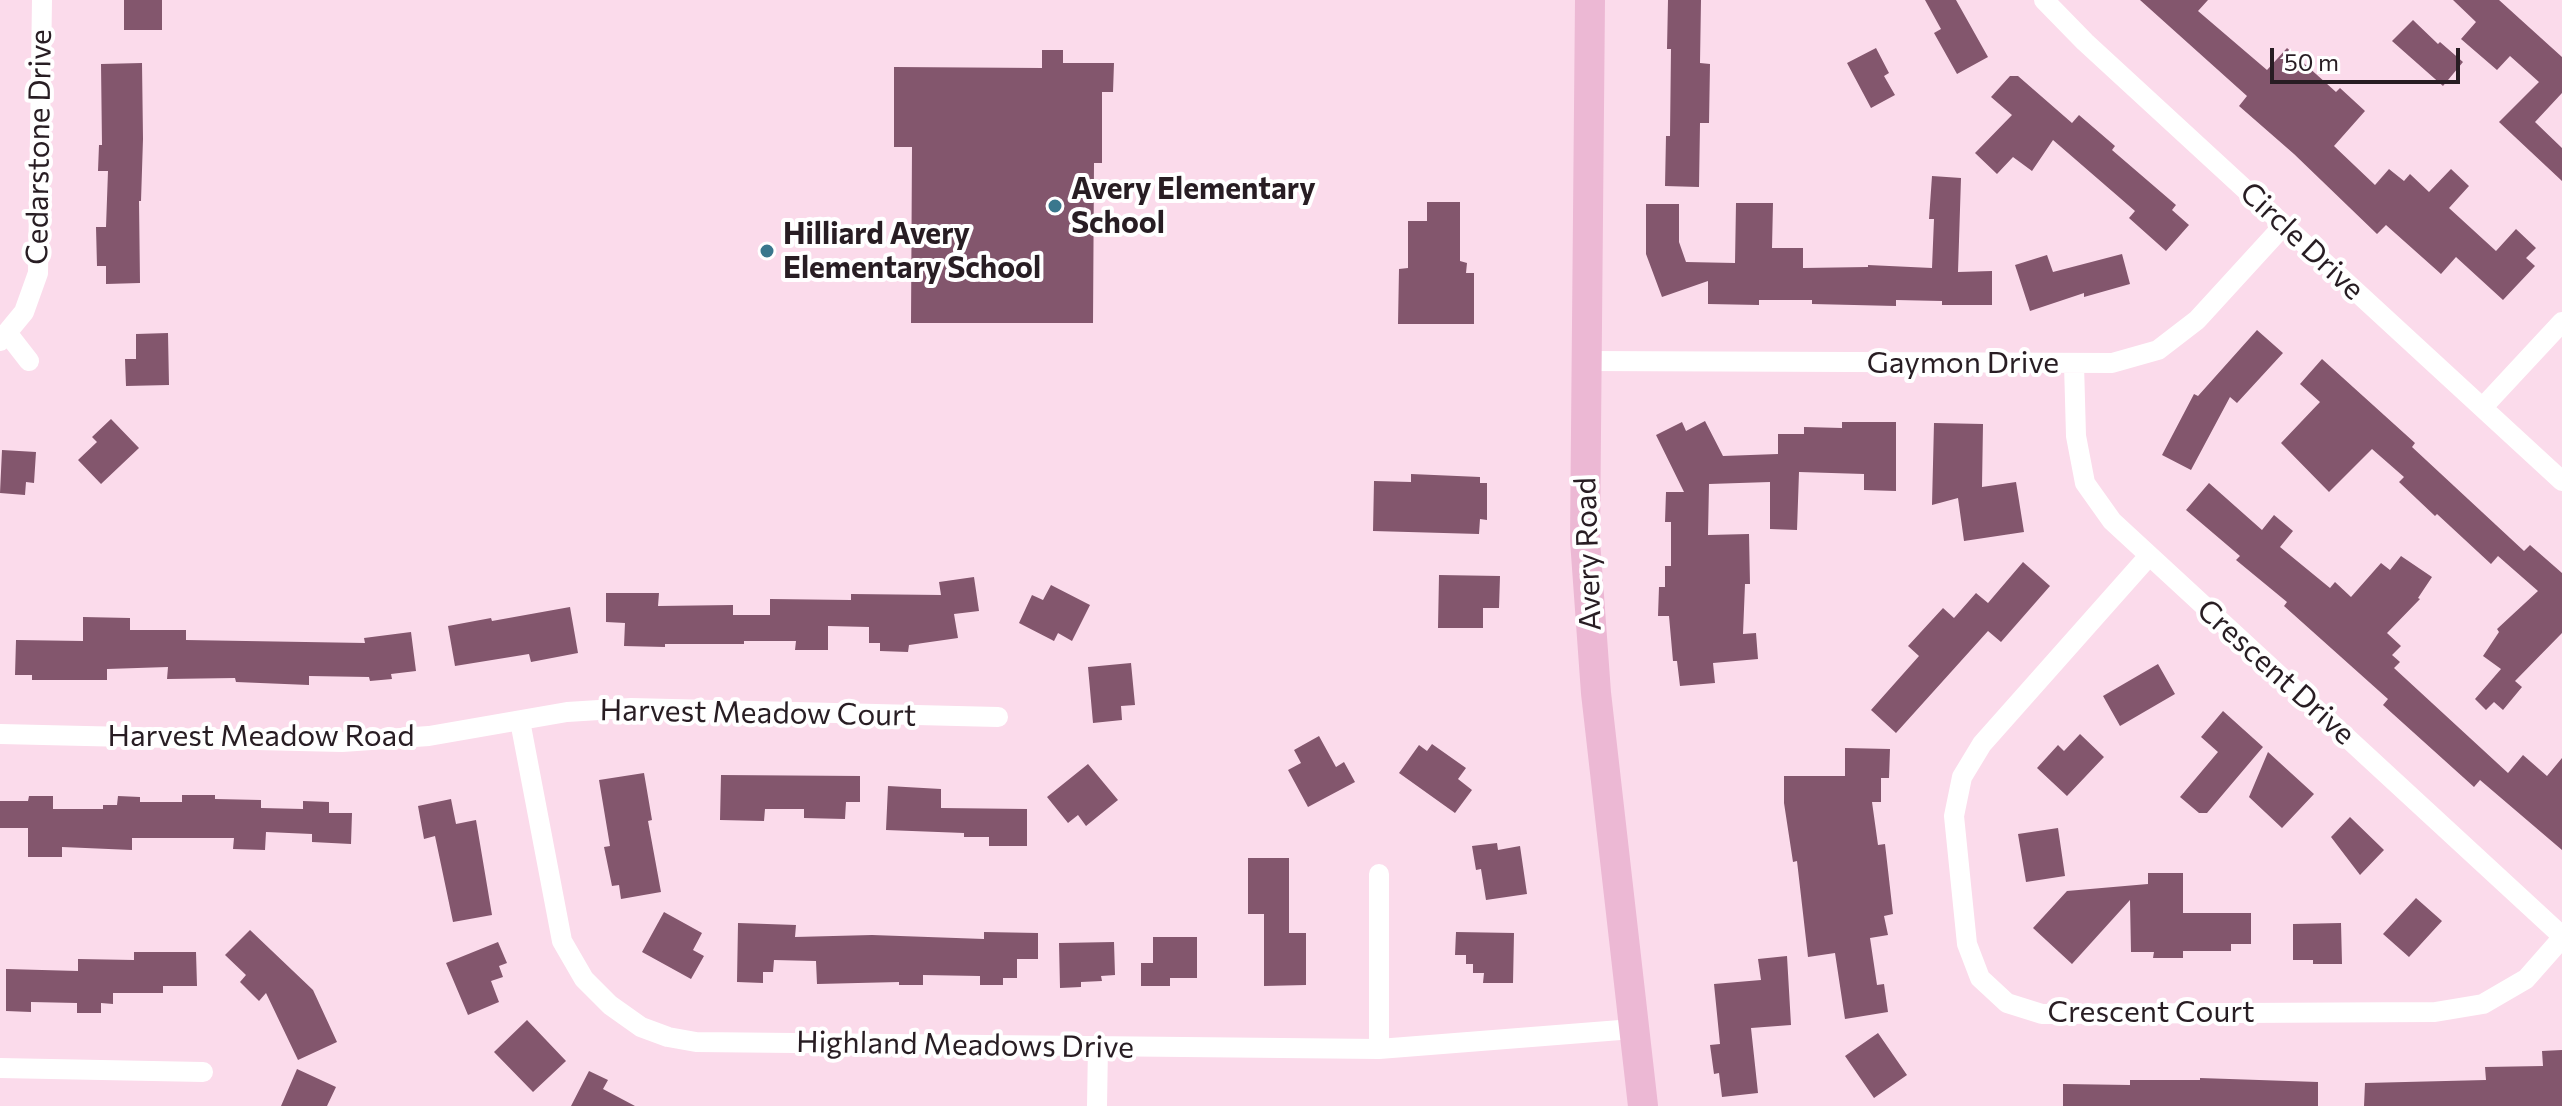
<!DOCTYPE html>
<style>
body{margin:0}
#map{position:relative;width:2562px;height:1106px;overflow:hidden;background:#fbdbeb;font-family:Commissioner,sans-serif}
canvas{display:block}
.scale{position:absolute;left:2270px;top:48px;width:190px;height:36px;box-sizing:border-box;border:4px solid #281d23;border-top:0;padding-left:10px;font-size:24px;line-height:28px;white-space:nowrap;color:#281d23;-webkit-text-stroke:6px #fff;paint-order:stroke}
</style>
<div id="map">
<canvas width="2562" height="1106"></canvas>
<div class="scale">50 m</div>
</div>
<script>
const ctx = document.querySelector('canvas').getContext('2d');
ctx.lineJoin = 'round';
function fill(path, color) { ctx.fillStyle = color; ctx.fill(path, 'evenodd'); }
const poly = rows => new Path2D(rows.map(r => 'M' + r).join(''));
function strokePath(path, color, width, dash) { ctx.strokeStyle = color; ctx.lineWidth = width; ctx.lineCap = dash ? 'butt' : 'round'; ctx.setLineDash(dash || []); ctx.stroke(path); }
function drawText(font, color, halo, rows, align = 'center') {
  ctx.font = font + ' Commissioner,sans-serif'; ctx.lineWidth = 8; ctx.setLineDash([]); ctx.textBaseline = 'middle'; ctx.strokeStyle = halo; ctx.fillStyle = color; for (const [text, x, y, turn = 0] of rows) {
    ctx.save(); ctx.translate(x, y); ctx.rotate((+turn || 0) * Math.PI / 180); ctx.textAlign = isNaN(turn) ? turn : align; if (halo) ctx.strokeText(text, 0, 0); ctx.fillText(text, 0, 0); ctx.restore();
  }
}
const building = poly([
 [124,0,162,0,162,30,124,30],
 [1668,0,1701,0,1700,63,1710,64,1709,123,1700,123,1699,187,1665,186,1666,136,1670,136,1671,49,1667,49],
 [1925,0,1956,0,1988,57,1957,74,1934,33,1941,29],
 [2140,0,2208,0,2198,11,2267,70,2287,48,2336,92,2340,88,2365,111,2334,146,2375,185,2389,169,2404,181,2410,174,2429,192,2451,169,2469,186,2449,208,2496,251,2516,229,2536,248,2526,258,2535,266,2503,300,2456,257,2441,274,2386,225,2377,234,2294,154,2239,106,2247,96],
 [2453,0,2499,0,2562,57,2562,93,2535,122,2562,148,2562,181,2499,122,2539,82,2510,56,2497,70,2461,39,2476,22],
 [2413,20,2438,44,2440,42,2463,62,2443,86,2392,41],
 [1876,48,1889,73,1884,76,1895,95,1871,108,1847,63],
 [1042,50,1063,50,1063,63,1114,63,1113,92,1102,92,1102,163,1094,163,1093,323,911,323,912,147,894,147,894,67,1042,68],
 [142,63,143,139,141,201,139,201,140,283,106,284,106,266,97,266,96,227,106,227,108,171,98,171,99,145,102,145,101,64],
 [2010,76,2018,76,2072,123,2079,115,2115,146,2112,150,2176,205,2172,210,2189,225,2166,251,2129,218,2135,211,2053,140,2032,171,2013,157,1997,174,1975,153,2012,115,1991,97],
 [1932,176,1961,178,1958,272,1992,271,1992,305,1942,305,1942,301,1896,300,1896,306,1812,304,1812,300,1759,300,1759,305,1708,304,1708,281,1662,297,1646,254,1646,204,1679,204,1679,242,1686,262,1735,263,1736,203,1773,203,1772,248,1803,248,1803,268,1868,267,1868,265,1932,268,1934,219,1929,219],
 [1427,202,1460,202,1460,261,1467,263,1466,273,1474,273,1474,324,1398,324,1399,269,1408,268,1408,221,1427,221],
 [2122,254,2130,284,2084,297,2084,293,2030,311,2015,265,2047,255,2053,272],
 [2257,330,2283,353,2237,403,2230,397,2191,470,2162,455,2194,394,2198,396],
 [168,333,169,385,126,386,125,359,136,359,136,334],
 [2322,359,2415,443,2412,447,2524,551,2530,545,2562,573,2562,633,2515,681,2522,687,2503,710,2494,702,2486,710,2475,699,2501,669,2483,656,2499,632,2497,629,2538,591,2498,556,2491,564,2437,514,2435,516,2399,482,2404,477,2372,449,2329,492,2281,443,2320,402,2300,384],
 [111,419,139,448,101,484,78,460,97,442,92,437],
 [1705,421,1723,456,1778,454,1778,434,1804,434,1804,427,1842,428,1842,422,1896,422,1896,491,1864,490,1864,474,1799,472,1797,530,1770,529,1770,482,1709,484,1708,535,1749,534,1750,584,1745,584,1743,634,1756,633,1758,659,1713,663,1715,683,1680,686,1677,661,1673,661,1669,616,1658,616,1659,587,1665,587,1665,566,1671,566,1671,522,1665,522,1666,492,1684,492,1656,435,1682,422,1686,431],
 [1934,423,1983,424,1982,487,2016,482,2024,532,1964,541,1958,498,1932,505],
 [2,450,36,452,34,483,26,482,25,495,0,493],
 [1411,474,1480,477,1480,483,1487,483,1487,520,1480,519,1479,534,1373,531,1374,481,1411,482],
 [2209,483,2262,530,2274,515,2293,531,2280,547,2330,588,2335,582,2351,597,2381,563,2390,570,2401,556,2432,577,2418,598,2420,599,2387,633,2401,646,2392,655,2400,662,2394,668,2508,773,2523,755,2547,776,2562,758,2562,850,2480,780,2474,787,2383,705,2388,699,2284,606,2287,602,2236,560,2240,556,2186,510],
 [2023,562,2050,586,2001,642,1988,631,1896,733,1871,710,1919,656,1908,646,1943,608,1954,618,1976,593,1988,603],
 [1439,575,1500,576,1499,608,1483,608,1483,628,1438,628],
 [974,577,979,611,954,614,958,638,909,645,908,652,880,651,880,643,869,643,869,627,828,626,828,650,795,650,796,641,744,641,744,644,665,644,665,647,624,646,625,623,606,622,606,593,659,593,658,606,733,605,733,615,770,615,770,599,851,600,851,594,941,595,939,582],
 [1051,585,1090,605,1072,641,1058,633,1054,641,1019,623,1032,595,1043,600],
 [570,607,578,653,531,662,529,654,455,666,448,626,491,618,492,621],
 [83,617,130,618,130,630,186,630,186,640,365,643,364,638,411,632,416,671,391,674,392,679,370,681,369,677,309,676,309,685,236,682,235,678,167,679,168,667,107,669,107,680,32,680,32,675,15,675,16,640,83,641],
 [1131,663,1135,705,1121,706,1122,720,1093,723,1088,667],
 [2158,664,2175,694,2120,726,2103,696],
 [2223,711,2263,747,2207,813,2199,813,2180,797,2218,752,2201,737],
 [2080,734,2104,757,2067,796,2037,768,2058,745,2064,751],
 [1319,736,1336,767,1344,762,1355,782,1308,807,1288,770,1301,763,1294,750],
 [1432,744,1466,768,1458,779,1472,790,1455,813,1399,773,1419,745,1427,751],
 [1845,748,1890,749,1889,778,1881,778,1881,802,1872,802,1878,845,1885,844,1893,914,1884,916,1888,935,1870,938,1877,985,1884,984,1888,1012,1845,1019,1835,953,1808,957,1797,861,1793,862,1784,803,1784,776,1845,776],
 [2268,752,2314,794,2282,828,2249,797],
 [1088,764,1118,800,1086,826,1078,815,1068,823,1047,797],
 [644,773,652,820,648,821,661,892,621,899,619,885,612,886,604,847,610,846,599,780],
 [721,775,860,776,860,802,846,802,845,819,804,818,804,809,765,809,764,821,720,820],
 [888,786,941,789,941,808,1027,809,1027,846,989,846,989,837,964,837,964,833,886,830],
 [182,795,215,795,215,799,261,800,261,808,303,809,303,801,329,802,329,813,352,813,351,844,312,842,312,834,266,832,265,850,233,849,234,838,132,838,132,850,62,847,62,857,28,857,28,828,0,828,0,801,28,801,29,796,53,796,53,809,103,809,103,805,117,805,118,796,140,797,140,802,182,802],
 [451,799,456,824,476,820,492,915,453,922,435,836,424,839,418,806],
 [2350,817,2384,850,2360,875,2331,837],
 [2058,828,2065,876,2026,882,2018,834],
 [1497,843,1498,850,1520,846,1527,894,1486,900,1481,869,1476,870,1472,846],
 [1248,858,1289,858,1289,933,1306,933,1306,985,1264,986,1264,914,1248,914],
 [2148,873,2183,873,2183,913,2251,913,2251,944,2231,944,2231,951,2183,951,2183,958,2153,958,2154,952,2131,952,2130,900,2072,964,2033,928,2067,891,2148,884],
 [2416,898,2442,921,2409,957,2383,934],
 [664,912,702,933,693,950,704,956,691,979,642,952],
 [738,923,796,925,795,937,872,935,984,939,984,932,1038,933,1038,959,1017,959,1017,978,1003,978,1003,985,980,985,980,976,923,975,923,985,899,985,899,982,817,984,816,961,774,960,773,972,763,972,763,983,737,982],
 [2341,923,2342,964,2313,964,2313,960,2293,960,2293,924],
 [250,930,313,990,337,1042,298,1060,266,993,259,1001,240,982,246,975,225,955],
 [1456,932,1514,933,1513,983,1483,983,1484,973,1473,973,1473,964,1466,964,1466,955,1455,955],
 [1153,937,1197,937,1197,978,1170,978,1170,986,1141,986,1141,963,1153,963],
 [498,942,507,963,499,966,503,977,491,981,499,1002,468,1015,446,963],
 [1114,942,1115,975,1101,976,1102,981,1081,982,1081,987,1060,988,1059,943],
 [134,952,196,952,197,986,163,986,163,993,113,993,113,1004,101,1003,101,1013,77,1013,77,1003,31,1002,31,1012,6,1011,6,969,78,971,78,959,134,960],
 [1787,956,1791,1025,1751,1028,1758,1093,1722,1097,1719,1073,1714,1074,1710,1045,1720,1044,1714,984,1761,980,1758,959],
 [527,1020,566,1061,533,1092,494,1052],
 [1878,1033,1907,1075,1874,1098,1845,1056],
 [2562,1050,2562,1106,2364,1106,2365,1083,2486,1080,2485,1067,2543,1066,2542,1051],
 [297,1069,336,1087,327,1106,281,1106],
 [589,1071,608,1080,603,1089,635,1106,571,1106],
 [2200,1078,2318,1082,2318,1106,2063,1106,2063,1084,2130,1085,2130,1080,2200,1080]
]);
const minor = poly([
 [2044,0,2085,42,2562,481],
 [8,334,29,361],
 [0,341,24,312,38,273,42,0],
 [1587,361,2112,363,2158,350,2197,320,2284,225],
 [2074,364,2076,436,2085,483,2112,521,2562,936],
 [2483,407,2562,322],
 [2148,557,1982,744,1962,777,1954,816,1967,944,1980,978,2007,1003,2042,1014,2435,1012,2483,1004,2526,979,2562,938],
 [520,721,562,941,584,979,610,1005,641,1027,668,1037,696,1042,1379,1049,1633,1029],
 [0,734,342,742,429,736,567,712,631,708,998,717],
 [1379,874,1379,1049],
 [0,1068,203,1072],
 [1097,1106,1098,1046]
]);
const primary = poly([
 [1590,0,1585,540,1596,693,1643,1106]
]);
const markers = [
 [1055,206,8,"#3a778d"],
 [767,251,8,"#3a778d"]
];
const streetNames = [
 ["Cedarstone Drive",39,147,-89],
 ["Circle Drive",2302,241,43],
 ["Gaymon Drive",1963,363],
 ["Avery Road",1588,554,-92],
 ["Crescent Drive",2276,672,42],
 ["Harvest Meadow Court",758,713,1],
 ["Harvest Meadow Road",261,736],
 ["Crescent Court",2151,1012],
 ["Highland Meadows Drive",965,1045,1]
];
const poiNames = [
 ["Avery Elementary",1071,189],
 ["School",1071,223],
 ["Hilliard Avery",783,234],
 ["Elementary School",783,268]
];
fill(building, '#83566d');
strokePath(minor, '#fff', 20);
strokePath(primary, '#ecb8d4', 30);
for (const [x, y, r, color] of markers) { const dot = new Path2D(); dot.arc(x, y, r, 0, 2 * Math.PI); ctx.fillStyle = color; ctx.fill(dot); strokePath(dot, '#fff', 3); }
drawText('30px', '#281d23', '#fff', streetNames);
drawText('bold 30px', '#281d23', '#fff', poiNames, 'left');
</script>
